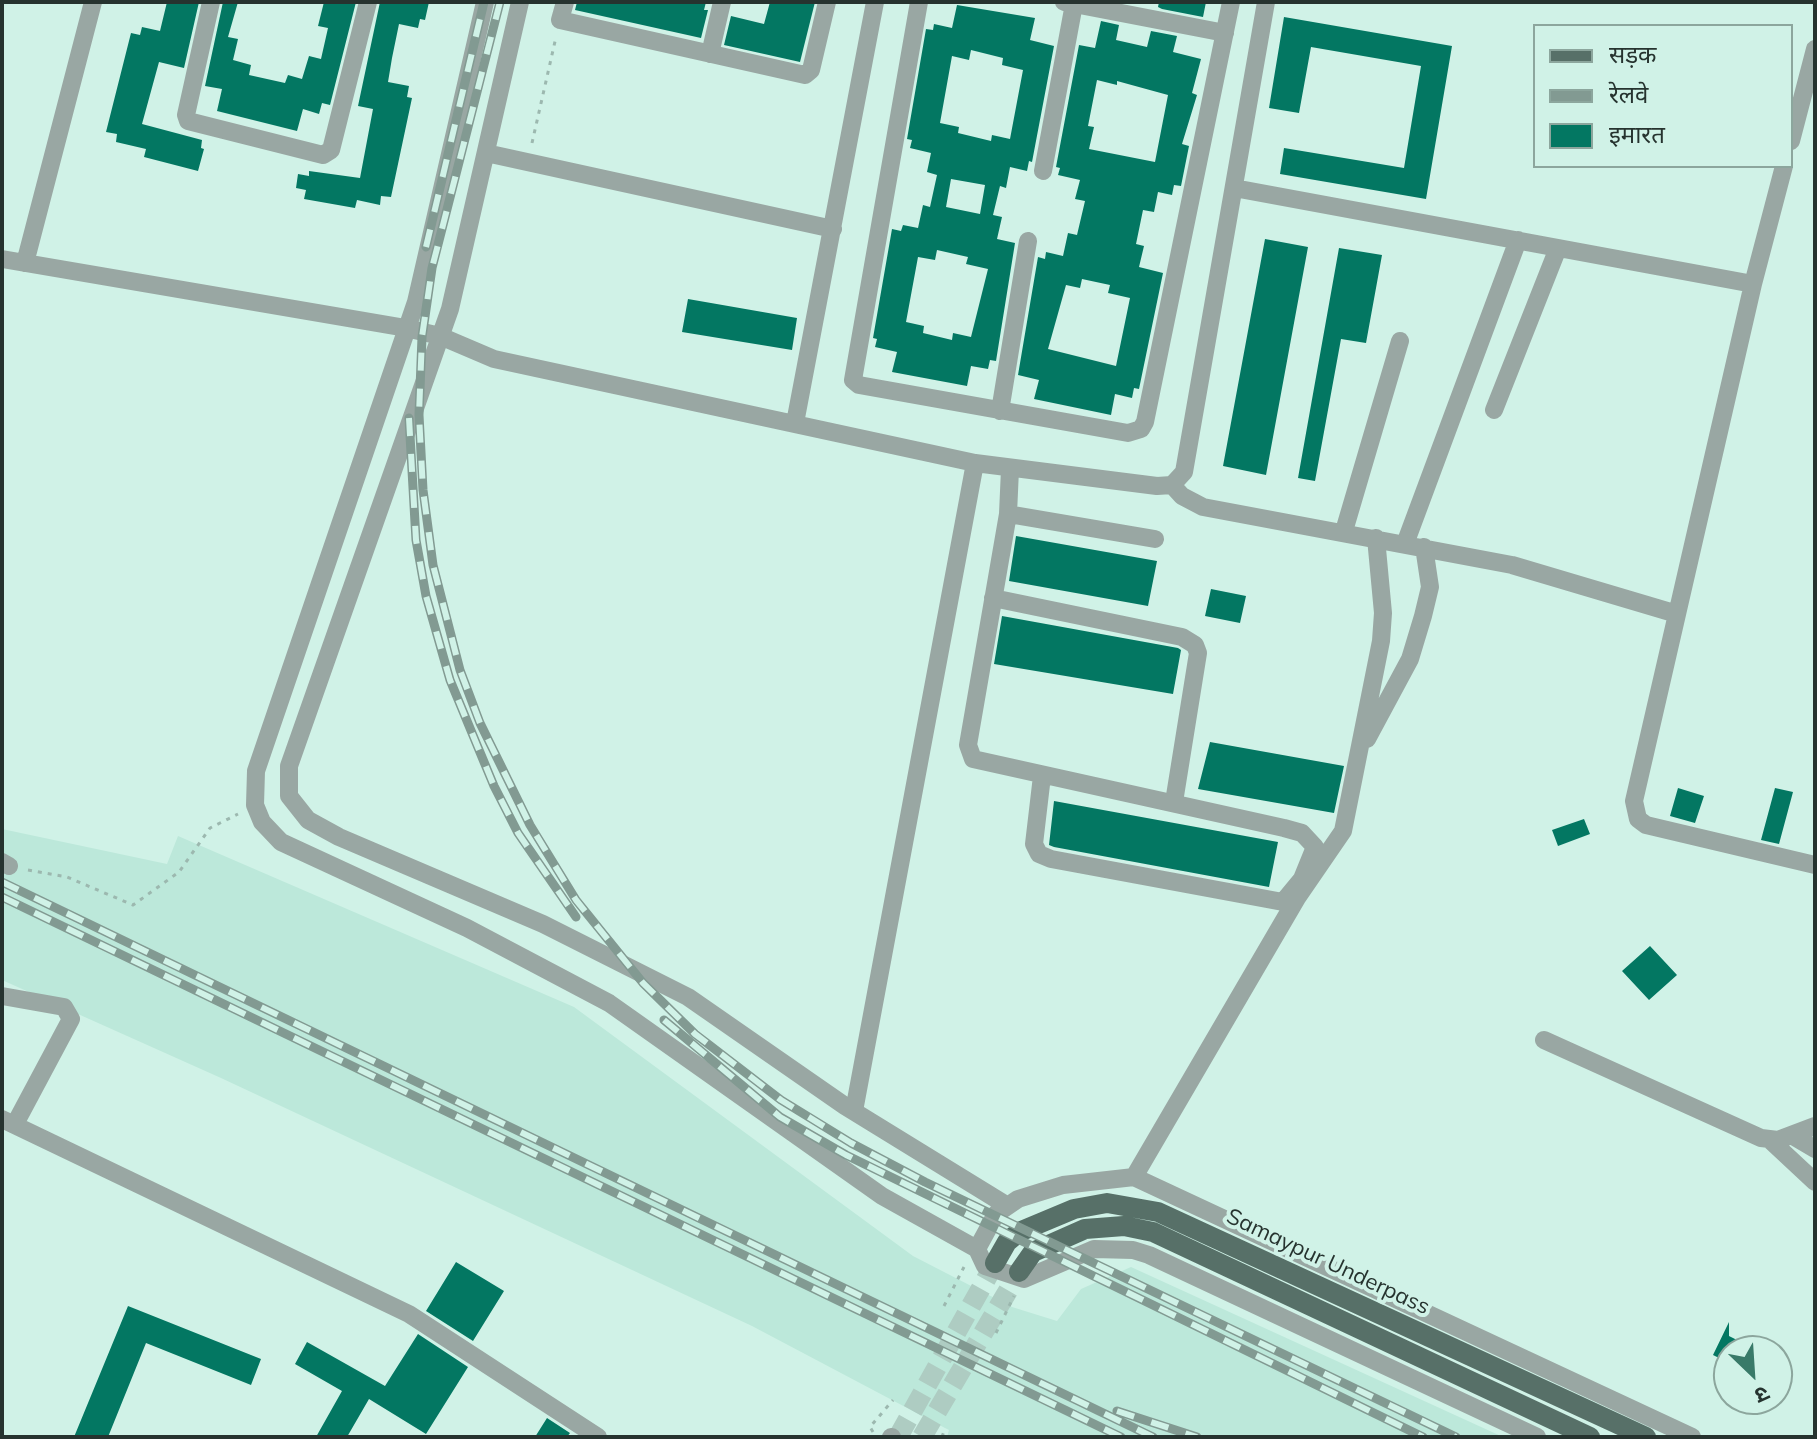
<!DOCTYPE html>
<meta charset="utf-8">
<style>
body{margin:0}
#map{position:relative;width:1817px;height:1439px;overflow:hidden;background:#d0f2e7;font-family:Mulish,"Noto Sans Devanagari",sans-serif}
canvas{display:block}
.frame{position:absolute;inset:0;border:4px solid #26332f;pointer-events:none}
.legend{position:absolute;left:1533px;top:24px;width:260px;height:144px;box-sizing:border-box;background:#d0f2e7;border:2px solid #8ca69d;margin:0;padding:10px 14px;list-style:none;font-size:24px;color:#26332f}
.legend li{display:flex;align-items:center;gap:16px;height:40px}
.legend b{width:40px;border:2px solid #8ca69d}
.north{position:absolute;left:1713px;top:1335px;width:80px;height:80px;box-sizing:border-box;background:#d0f2e7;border:2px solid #8ca69d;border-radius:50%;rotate:155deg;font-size:22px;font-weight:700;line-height:32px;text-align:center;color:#26332f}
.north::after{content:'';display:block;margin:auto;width:28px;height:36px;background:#397a69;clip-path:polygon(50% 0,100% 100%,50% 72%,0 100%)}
</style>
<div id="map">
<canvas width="1817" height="1439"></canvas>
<div class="frame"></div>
<ul class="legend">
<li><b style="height:10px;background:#577068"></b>सड़क</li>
<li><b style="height:10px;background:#829a92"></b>रेलवे</li>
<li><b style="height:22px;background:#037762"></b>इमारत</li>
</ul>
<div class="north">उ</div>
</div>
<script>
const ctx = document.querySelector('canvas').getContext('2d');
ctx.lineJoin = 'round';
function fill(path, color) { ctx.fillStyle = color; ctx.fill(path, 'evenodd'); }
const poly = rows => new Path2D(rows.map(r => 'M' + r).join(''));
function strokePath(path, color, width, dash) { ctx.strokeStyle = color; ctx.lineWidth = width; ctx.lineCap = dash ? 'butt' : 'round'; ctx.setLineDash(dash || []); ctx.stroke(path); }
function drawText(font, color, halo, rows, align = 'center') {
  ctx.font = font + ' Mulish,sans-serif'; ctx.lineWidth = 8; ctx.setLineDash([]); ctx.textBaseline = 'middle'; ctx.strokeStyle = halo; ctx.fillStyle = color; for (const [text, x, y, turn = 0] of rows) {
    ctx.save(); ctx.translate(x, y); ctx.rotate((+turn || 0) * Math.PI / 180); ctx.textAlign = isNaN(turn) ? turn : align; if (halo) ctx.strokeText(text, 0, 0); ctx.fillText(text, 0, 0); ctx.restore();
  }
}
const built = poly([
 [2,829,167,864,178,836,574,1007,913,1256,1012,1307,1057,1321,1081,1289,1131,1267,1503,1437,947,1437,949,1430,945,1428,752,1326,221,1078,2,980]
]);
const building = poly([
 [167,2,199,2,184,68,159,62,142,124,202,140,201,148,204,149,198,171,144,157,146,149,116,142,117,134,106,132,131,33,140,35,142,27,160,31],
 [223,2,238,2,228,37,238,39,233,60,251,65,249,75,285,83,288,75,302,79,309,56,321,59,328,28,318,26,324,2,356,2,330,105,322,103,319,114,303,109,297,131,217,111,222,89,205,86],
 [380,2,429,2,425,20,420,19,418,28,399,24,392,58,388,82,409,86,407,97,412,98,391,197,381,196,380,205,357,200,355,208,304,199,306,190,296,188,298,174,309,176,309,171,360,178,373,109,358,106],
 [577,2,706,2,704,10,708,10,701,38,575,10],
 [770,2,815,2,800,62,724,45,731,16,764,24],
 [1159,2,1206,2,1203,17,1162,9,1158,7],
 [957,5,1035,18,1030,40,1054,46,1032,162,1029,161,1027,171,1010,167,1006,188,1000,186,993,215,1002,217,997,239,1015,243,996,361,990,360,988,369,971,366,967,386,892,372,897,352,875,347,877,339,873,338,892,229,901,231,903,225,918,228,923,205,930,207,937,175,927,172,931,153,910,148,912,140,907,139,926,29,933,30,934,24,952,28],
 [971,50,1003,58,1002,65,1023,70,1010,139,992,135,991,141,958,133,959,127,940,123,952,56,969,60],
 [951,179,985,185,980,214,946,207],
 [937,250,968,257,966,264,988,269,971,337,953,333,952,340,923,333,924,326,906,322,918,257,935,260],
 [1284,17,1452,46,1426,199,1280,174,1284,148,1404,168,1421,66,1311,47,1299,113,1269,108],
 [1101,21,1119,25,1116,40,1147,47,1151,31,1177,36,1173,52,1201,59,1192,93,1197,95,1182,144,1189,146,1181,186,1174,185,1172,195,1158,192,1154,212,1143,210,1136,244,1144,246,1139,267,1163,273,1139,389,1134,388,1132,398,1115,394,1111,415,1034,399,1039,380,1018,375,1038,257,1045,259,1046,252,1063,256,1068,233,1077,235,1085,201,1075,199,1080,180,1058,175,1060,168,1056,167,1079,45,1095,48],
 [1097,80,1117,85,1117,81,1168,95,1155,162,1089,149,1094,127,1088,126],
 [1082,279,1110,285,1108,293,1130,298,1116,366,1048,349,1066,285,1080,288],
 [1265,239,1308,247,1266,475,1223,466],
 [1339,248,1382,255,1366,343,1341,339,1315,481,1298,478],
 [688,299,797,318,792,350,682,332],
 [1016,536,1157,561,1148,606,1009,581],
 [1211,589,1246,596,1240,623,1205,616],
 [1002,616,1178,648,1181,650,1173,694,994,664],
 [1210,742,1344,766,1334,813,1198,789],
 [1678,788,1704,796,1695,823,1670,816],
 [1775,788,1793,792,1779,844,1761,840],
 [1054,801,1278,842,1269,887,1054,847,1049,845],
 [1584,819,1590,834,1558,846,1552,830],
 [1650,946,1677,975,1649,1000,1622,971],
 [456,1262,504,1291,473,1341,426,1311],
 [128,1306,261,1359,251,1385,146,1343,108,1437,74,1437],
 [1729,1322,1729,1336,1759,1351,1729,1351,1729,1363,1713,1355],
 [418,1334,468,1367,426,1434,369,1399,347,1437,316,1437,342,1391,295,1364,307,1342,385,1386],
 [547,1418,570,1433,567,1437,535,1437]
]);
const majorTunnel = poly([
 [898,1437,995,1263],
 [922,1437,1019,1272]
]);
const path = poly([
 [532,143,556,37],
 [28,870,67,877,133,905,179,872,210,828,238,814],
 [944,1306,964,1267],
 [996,1333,1014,1296],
 [873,1432,870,1427,893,1400],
 [942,1437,945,1428]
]);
const minor = poly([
 [211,2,186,115,188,121,323,155,331,150,368,2],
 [485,2,416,302,256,771,255,805,262,822,281,842,467,928,609,1003,882,1196,977,1249],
 [520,2,450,309,289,766,289,796,308,820,339,837,543,924,688,997,845,1106,1006,1205],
 [565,2,560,20,805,75,811,70,827,2],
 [919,2,853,380,859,385,1128,433,1141,429,1145,422,1231,2],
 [1064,2,1225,33],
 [710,54,722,2],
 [1791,141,1815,49],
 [486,153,833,229],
 [1784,166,1753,284,1634,801,1638,819,1646,825,1815,865],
 [1043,171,1074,4],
 [1234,188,1753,284],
 [2,259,406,328,440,336,494,359,975,463,1157,486,1172,485,1184,472,1266,2],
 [25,263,93,2],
 [1494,410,1558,248],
 [1000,411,1028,241],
 [795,423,875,2],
 [1010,469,1008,514,968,745,973,759,1284,828,1302,833,1315,847,1302,879,1283,902,1051,859,1039,854,1034,844,1042,776],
 [1172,485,1182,496,1203,507,1512,565,1677,614],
 [1008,514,1155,539],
 [1344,531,1400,341],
 [1405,544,1518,240],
 [993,598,1182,637,1195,645,1198,653,1174,802],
 [1367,739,1410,659,1423,616,1430,587,1424,547],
 [2,862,9,866],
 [2,996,64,1007,71,1019,15,1124],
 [1544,1040,1761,1138,1778,1140,1815,1126],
 [854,1111,975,463],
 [2,1119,409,1314,598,1437],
 [1793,1136,1815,1149],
 [1770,1140,1815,1182],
 [1134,1177,1297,898,1343,831,1381,641,1383,613,1376,538],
 [891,1437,892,1437],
 [1537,1437,1149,1255,1133,1250,1094,1249,1024,1279,985,1266,977,1249,996,1214,1018,1199,1063,1185,1134,1177,1692,1437]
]);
const major = poly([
 [995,1263,1007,1242,1019,1232,1074,1209,1107,1203,1158,1212,1646,1437],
 [1019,1272,1033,1252,1085,1229,1124,1226,1153,1232,1590,1437]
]);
const rail = poly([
 [500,2,432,268,422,337,419,415,423,490,433,565,460,670,480,723,530,825,576,900,643,983,695,1034,781,1100,851,1143,925,1182,1456,1437],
 [426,247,484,2],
 [409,418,416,540,426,596,450,680,494,786,518,833,576,917],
 [2,882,1153,1437],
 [2,897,1121,1437],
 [664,1020,780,1117,846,1155,1423,1437],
 [1117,1411,1197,1437]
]);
const streetNames = [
 ["Samaypur Underpass",1328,1262,25]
];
fill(built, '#bce8da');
fill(building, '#037762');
strokePath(majorTunnel, '#aeccc2', 20, [20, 10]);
strokePath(path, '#9cb8af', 3, [4, 6]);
strokePath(minor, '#99a7a3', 18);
strokePath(major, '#577068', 20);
strokePath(rail, '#829a92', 9);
strokePath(rail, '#d0f2e7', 6, [18]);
drawText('22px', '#26332f', '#d0f2e7', streetNames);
</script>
